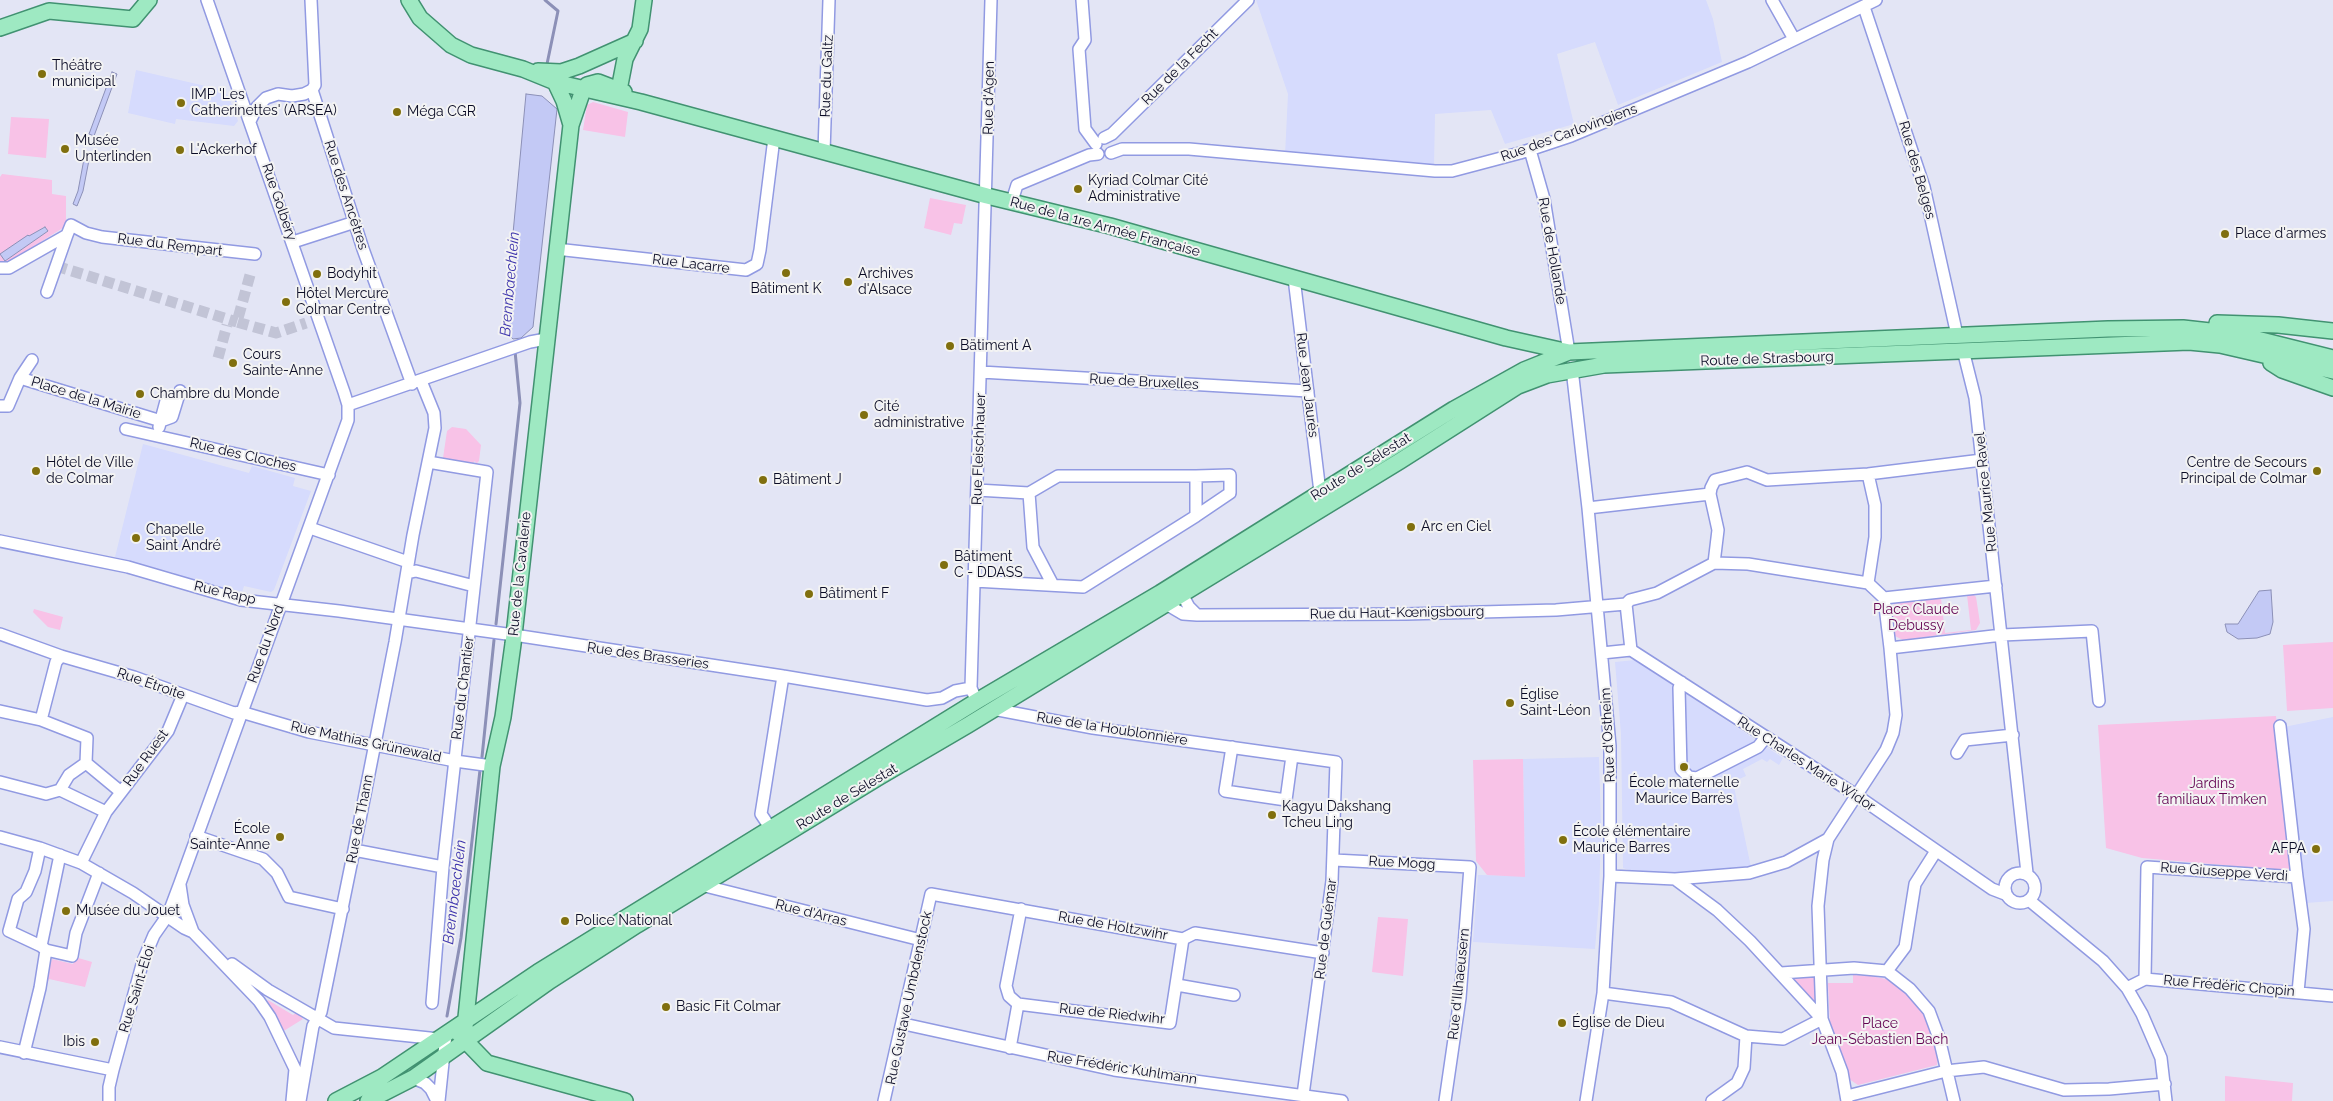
<!DOCTYPE html>
<meta charset="utf-8">
<style>
body{margin:0}
canvas{display:block;background:#e3e5f5}
</style>
<canvas width="2333" height="1101"></canvas>
<script>
const ctx = document.querySelector('canvas').getContext('2d');
ctx.lineJoin = 'round';
function fill(path, color) { ctx.fillStyle = color; ctx.fill(path, 'evenodd'); }
const poly = rows => new Path2D(rows.map(r => 'M' + r).join(''));
function strokePath(path, color, width, dash) { ctx.strokeStyle = color; ctx.lineWidth = width; ctx.lineCap = dash ? 'butt' : 'round'; ctx.setLineDash(dash || []); ctx.stroke(path); }
function drawText(font, color, halo, rows, align = 'center') {
  ctx.font = font + ' Raleway,sans-serif'; ctx.lineWidth = 4; ctx.setLineDash([]); ctx.textBaseline = 'middle'; ctx.strokeStyle = halo; ctx.fillStyle = color; for (const [text, x, y, turn = 0] of rows) {
    ctx.save(); ctx.translate(x, y); ctx.rotate((+turn || 0) * Math.PI / 180); ctx.textAlign = isNaN(turn) ? turn : align; if (halo) ctx.strokeText(text, 0, 0); ctx.fillText(text, 0, 0); ctx.restore();
  }
}
const built = poly([
 [1256,0,1706,0,1713,19,1722,62,1618,105,1595,42,1557,54,1574,124,1505,144,1491,110,1435,114,1434,167,1285,155,1288,94],
 [136,70,223,90,229,97,238,121,234,126,176,119,175,124,128,113],
 [143,444,249,473,252,466,295,478,293,486,311,491,274,590,271,592,244,586,241,596,175,577,175,573,115,557],
 [1635,660,1783,758,1779,765,1770,759,1767,762,1762,759,1743,769,1746,776,1733,782,1751,867,1724,871,1639,873,1623,868,1621,734,1615,662],
 [2333,717,2333,901,2306,903,2284,727],
 [1599,757,1601,825,1599,902,1595,949,1473,942,1478,875,1525,876,1523,759]
]);
const green = poly([
 [593,102,628,112,625,137,583,130,587,105],
 [11,117,49,119,46,158,8,154],
 [2,174,52,180,52,194,66,196,66,226,4,265,0,261,0,254,5,261,48,231,44,227,0,254,0,177],
 [930,198,966,205,962,224,954,223,951,235,924,228],
 [452,427,466,429,481,445,479,461,476,464,475,461,473,463,443,458,447,431],
 [1972,593,1976,597,1980,623,1976,630,1903,640,1895,636,1892,608,1896,601],
 [1967,595,1971,630,1945,633,1941,598],
 [34,609,63,617,60,630,48,627,33,612],
 [2333,642,2333,708,2287,711,2283,645],
 [2276,716,2292,871,2142,858,2106,848,2098,725],
 [1523,759,1525,877,1487,875,1476,861,1473,760],
 [1378,917,1408,919,1403,976,1372,972],
 [75,957,92,962,85,987,49,979,47,985,44,984,52,959,73,964],
 [1853,975,1871,976,1886,979,1910,996,1921,1009,1929,1022,1938,1056,1937,1065,1858,1085,1849,1079,1830,1022,1828,983,1853,983],
 [1818,976,1820,997,1814,1003,1794,979],
 [268,1000,293,1015,297,1012,303,1019,282,1032,266,1003],
 [2225,1076,2293,1083,2292,1101,2225,1101]
]);
const water = poly([
 [112,72,117,74,94,136,89,134,112,72],
 [526,94,542,96,557,109,533,327,521,338,513,339,504,330,526,94],
 [84,159,89,160,83,191,77,206,73,204,78,191,84,159],
 [45,227,48,231,5,261,0,254,28,235,29,236,45,227],
 [2271,590,2273,622,2270,634,2257,638,2238,639,2227,632,2225,624,2238,624,2259,591,2271,590]
]);
const stream = poly([
 [545,0,558,11,547,64],
 [496,624,520,403,515,351],
 [482,757,494,640],
 [447,1016,461,938,480,770]
]);
const minorTunnel = poly([
 [56,266,237,322],
 [250,275,237,322,276,333,306,323],
 [218,358,227,325]
]);
const minor = poly([
 [311,0,315,85,312,90],
 [1082,0,1085,40,1079,49,1085,129,1096,144],
 [1772,0,1794,39],
 [1864,7,1924,187,1957,335],
 [312,90,363,249,412,384],
 [250,121,257,107,266,98,278,94,292,96,304,94,312,90],
 [1104,138,1112,134,1248,0],
 [1530,150,1544,199,1569,352],
 [824,152,829,0],
 [1111,153,1122,149,1189,149,1435,171,1452,171,1520,153,1571,136,1748,62,1876,0],
 [1012,201,1017,185,1089,155,1098,154],
 [293,242,355,222],
 [556,249,746,270,757,264,760,250,774,138],
 [0,268,9,268,67,235,71,225,86,233,102,237,255,254],
 [1294,278,1320,492],
 [47,292,67,235],
 [1963,350,1975,398,2027,873],
 [1572,369,1588,508,1610,746,1610,876,1603,993,1586,1101],
 [981,372,1308,391],
 [20,378,32,360],
 [348,405,530,342,546,339],
 [0,406,8,406,20,378,161,421],
 [161,421,172,417,180,391],
 [159,427,166,401],
 [126,429,329,475],
 [428,462,487,472,443,867,432,1003],
 [1868,474,1875,505,1875,537,1868,583],
 [1029,493,1033,547,1053,585],
 [1710,494,1718,530,1714,563],
 [1588,508,1710,494,1711,488,1715,480,1747,472,1767,480,1868,474,1982,460],
 [1196,516,1230,493,1230,475,1196,476],
 [310,528,408,562],
 [0,541,128,567,241,600,339,611,514,635,783,676,927,700,942,698,955,691,971,688],
 [407,573,416,571,474,586],
 [974,581,1083,587,1196,516,1196,476,1058,476,1029,493,977,490],
 [1996,586,1884,598,1890,648,2002,635,2092,631,2099,701],
 [1182,594,1189,607,1197,615],
 [1166,604,1183,614,1197,615,1406,614,1556,610,1626,604,1630,600,1657,593,1714,563,1748,564,1868,583,1884,598],
 [1626,604,1631,650],
 [0,634,61,656,134,677,234,713,241,712,309,732,455,761,492,766],
 [1602,653,1631,650,1856,795,1992,889,2005,894],
 [1681,682,1679,688,1681,769,1689,777,1697,778,1758,747,1766,737],
 [974,695,971,688,991,0],
 [993,709,1093,728,1336,762,1332,881,1303,1095],
 [0,711,41,720,87,738,86,763],
 [41,720,56,662,61,656],
 [2280,726,2297,877],
 [1232,747,1225,791,1286,800,1292,756],
 [1957,753,1965,740,2013,735],
 [0,782,46,794,60,790,69,775,86,763,121,792],
 [60,790,106,812],
 [771,829,761,814,783,676],
 [196,836,263,859,277,873,289,897,343,909],
 [0,837,40,848,81,863,133,893,184,928,193,932,259,1001,270,1017,295,1069,292,1101],
 [40,848,35,871,26,892,18,899,9,931,41,946,46,950],
 [354,850,443,867],
 [1936,851,1915,884,1905,947,1887,971,1910,989,1929,1011,1939,1038,1954,1101],
 [1334,860,1470,867,1460,998,1445,1101],
 [81,863,106,812,168,731,183,695],
 '2005 888a15 15 0 1 1 30 0a15 15 0 1 1-30 0Z',
 [1610,876,1675,879,1749,873,1786,862,1828,839,1886,750,1893,733,1896,715,1890,648],
 [1675,879,1717,910,1750,941,1822,1019,1842,1072,1847,1101],
 [180,885,183,905,193,932],
 [701,885,921,940],
 [2030,901,2103,961,2127,988,2142,1014,2161,1058,2166,1101],
 [41,946,60,855],
 [46,950,72,956,76,933,99,873],
 [232,964,268,990,334,1028,439,1039],
 [1781,973,1854,968,1887,971],
 [2145,979,2147,867,2297,877,2304,929,2298,992],
 [1177,985,1234,995],
 [2127,988,2145,979,2333,996],
 [1603,993,1671,1002,1746,1036,1783,1039,1822,1019,1818,906,1823,860,1828,839],
 [1018,1004,1170,1023,1183,939],
 [904,1024,1114,1070,1342,1101],
 [0,1047,113,1070],
 [1010,1048,1018,1004,1009,996,1006,986,1021,909],
 [24,1053,40,988,46,950],
 [413,1078,425,1083,431,1089,437,1101],
 [1847,1096,1946,1071,1984,1067,2064,1090,2109,1089,2165,1084],
 [109,1101,109,1087,113,1070,143,961,154,935,168,915,180,883,348,420,348,405,344,392,207,0],
 [300,1101,313,1026,321,1012,354,850,395,642,413,535,435,428,434,413,421,381],
 [439,1101,446,1034],
 [884,1101,931,894,1183,939,1195,933,1323,953],
 [1712,1101,1737,1083,1744,1068,1746,1036]
]);
const major = poly([
 [409,0,420,18,451,45,471,55,523,69,555,82,641,102,987,196,1110,226,1506,338,1569,352,2108,329,2183,328,2237,334,2333,358],
 [0,28,49,11,133,19,149,0],
 [538,71,561,72,579,66,635,41],
 [555,82,564,101,571,125],
 [619,90,625,59,640,29,644,0],
 [2217,323,2278,325,2333,331],
 [2271,363,2282,370,2333,388],
 [465,1027,492,766,503,717,513,644,571,125,583,90,587,85,598,82,624,92],
 [459,1034,487,1063,625,1101],
 [336,1101,382,1077,538,972,977,701,1160,593,1454,409,1524,370,1569,352],
 [368,1101,413,1078,550,981,637,925,879,777,968,725,1400,461,1518,386,1547,375,1604,365,2189,342,2220,345,2333,371]
]);
const markers = [
 [42,74,5,"#806f0e"],
 [181,103,5,"#806f0e"],
 [397,112,5,"#806f0e"],
 [65,149,5,"#806f0e"],
 [180,150,5,"#806f0e"],
 [1078,189,5,"#806f0e"],
 [2225,234,5,"#806f0e"],
 [786,273,5,"#806f0e"],
 [317,274,5,"#806f0e"],
 [848,282,5,"#806f0e"],
 [286,302,5,"#806f0e"],
 [950,346,5,"#806f0e"],
 [233,363,5,"#806f0e"],
 [140,394,5,"#806f0e"],
 [864,415,5,"#806f0e"],
 [36,471,5,"#806f0e"],
 [2317,471,5,"#806f0e"],
 [763,480,5,"#806f0e"],
 [1411,527,5,"#806f0e"],
 [136,538,5,"#806f0e"],
 [944,565,5,"#806f0e"],
 [809,594,5,"#806f0e"],
 [1510,703,5,"#806f0e"],
 [1684,767,5,"#806f0e"],
 [1272,815,5,"#806f0e"],
 [280,837,5,"#806f0e"],
 [1563,840,5,"#806f0e"],
 [2316,849,5,"#806f0e"],
 [66,911,5,"#806f0e"],
 [565,921,5,"#806f0e"],
 [666,1007,5,"#806f0e"],
 [1562,1023,5,"#806f0e"],
 [95,1042,5,"#806f0e"]
];
const poiNames = [
 ["Théâtre",52,66],
 ["municipal",52,82],
 ["IMP 'Les",191,95],
 ["Catherinettes' (ARSEA)",191,111],
 ["Méga CGR",407,112],
 ["Musée",75,141],
 ["Unterlinden",75,157],
 ["L'Ackerhof",190,150],
 ["Kyriad Colmar Cité",1088,181],
 ["Administrative",1088,197],
 ["Place d'armes",2235,234],
 ["Bodyhit",327,274],
 ["Archives",858,274],
 ["d'Alsace",858,290],
 ["Bâtiment K",786,289,"center"],
 ["Hôtel Mercure",296,294],
 ["Colmar Centre",296,310],
 ["Bätiment A",960,346],
 ["Cours",243,355],
 ["Sainte-Anne",243,371],
 ["Chambre du Monde",150,394],
 ["Cité",874,407],
 ["administrative",874,423],
 ["Hôtel de Ville",46,463],
 ["de Colmar",46,479],
 ["Centre de Secours",2307,463,"right"],
 ["Principal de Colmar",2307,479,"right"],
 ["Bâtiment J",773,480],
 ["Arc en Ciel",1421,527],
 ["Chapelle",146,530],
 ["Saint André",146,546],
 ["Bâtiment",954,557],
 ["C - DDASS",954,573],
 ["Bâtiment F",819,594],
 ["Église",1520,695],
 ["Saint-Léon",1520,711],
 ["École maternelle",1684,783,"center"],
 ["Maurice Barrès",1684,799,"center"],
 ["Kagyu Dakshang",1282,807],
 ["Tcheu Ling",1282,823],
 ["École",270,829,"right"],
 ["Sainte-Anne",270,845,"right"],
 ["École élémentaire",1573,832],
 ["Maurice Barres",1573,848],
 ["AFPA",2306,849,"right"],
 ["Musée du Jouet",76,911],
 ["Police National",575,921],
 ["Basic Fit Colmar",676,1007],
 ["Église de Dieu",1572,1023],
 ["Ibis",85,1042,"right"]
];
const streetNames = [
 ["Rue de la Fecht",1180,67,-45],
 ["Rue du Galtz",827,76,-88],
 ["Rue d'Agen",989,98,-89],
 ["Rue des Carlovingiens",1569,133,-20],
 ["Rue des Belges",1917,170,74],
 ["Rue des Ancêtres",346,195,72],
 ["Rue Golbéry",279,202,71],
 ["Rue de la 1re Armée Française",1105,227,15],
 ["Rue du Rempart",170,245,7],
 ["Rue de Hollande",1552,251,80],
 ["Rue Lacarre",691,264,7],
 ["Route de Strasbourg",1767,359,-2],
 ["Rue de Bruxelles",1144,382,3],
 ["Rue Jean Jaurès",1307,385,83],
 ["Place de la Mairie",86,398,17],
 ["Rue Fleischhauer",979,449,-88],
 ["Rue des Cloches",243,455,13],
 ["Route de Sélestat",1361,467,-32],
 ["Rue Maurice Ravel",1986,492,-96],
 ["Rue de la Cavalerie",520,574,-84],
 ["Rue Rapp",225,593,13],
 ["Rue du Haut-Kœnigsbourg",1397,613,-1],
 ["Rue du Nord",266,644,-70],
 ["Rue des Brasseries",648,656,8],
 ["Rue Étroite",151,684,19],
 ["Rue du Chantier",463,688,-83],
 ["Rue de la Houblonnière",1112,729,9],
 ["Rue d'Ostheim",1608,735,-93],
 ["Rue Mathias Grünewald",366,742,12],
 ["Rue Ruest",146,758,-54],
 ["Rue Charles Marie Widor",1806,764,33],
 ["Route de Sélestat",847,797,-31],
 ["Rue de Thann",360,819,-79],
 ["Rue Mogg",1402,863,3],
 ["Rue Giuseppe Verdi",2224,872,4],
 ["Rue d'Arras",811,913,14],
 ["Rue de Holtzwihr",1113,926,10],
 ["Rue de Guémar",1326,929,-83],
 ["Rue d'Illhaeusern",1459,984,-84],
 ["Rue Frédéric Chopin",2229,986,5],
 ["Rue Saint-Éloi",137,989,-73],
 ["Rue Gustave Umbdenstock",909,998,-78],
 ["Rue de Riedwihr",1112,1014,6],
 ["Rue Frédéric Kuhlmann",1122,1068,9]
];
const parkNames = [
 ["Place Claude",1916,610],
 ["Debussy",1916,626],
 ["Jardins",2212,784],
 ["familiaux Timken",2212,800],
 ["Place",1880,1024],
 ["Jean-Sébastien Bach",1880,1040]
];
const waterNames = [
 ["Brennbaechlein",510,284,-85],
 ["Brennbaechlein",455,892,-83]
];
fill(built, '#d6dbfd');
fill(green, '#f8c2e7');
fill(water, '#c3c9f5');
strokePath(water, '#8c90b7', 1);
strokePath(stream, '#8c90b7', 3);
strokePath(minorTunnel, '#c2c4d6', 11, [11, 5.5]);
strokePath(minor, '#919ae2', 14);
strokePath(major, '#419271', 18);
strokePath(minor, '#fff', 11);
strokePath(major, '#9ee9c2', 15);
for (const [x, y, r, color] of markers) { const dot = new Path2D(); dot.arc(x, y, r, 0, 2 * Math.PI); ctx.fillStyle = color; ctx.fill(dot); strokePath(dot, '#f3f3f3', 2); }
drawText('14px', '#0a0b25', '#f3f3f3', poiNames, 'left');
drawText('14px', '#0a0b25', '#f3f3f3', streetNames);
drawText('14px', '#630352', '#f3f3f3', parkNames);
drawText('italic 15px', '#3d34ad', '#f3f3f3', waterNames);
</script>
